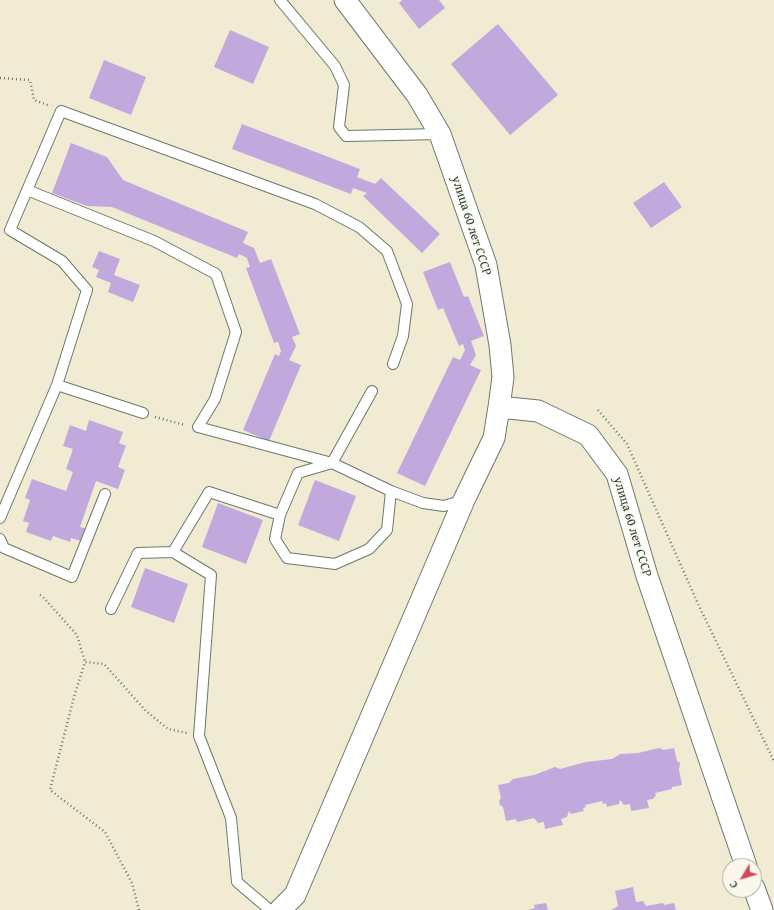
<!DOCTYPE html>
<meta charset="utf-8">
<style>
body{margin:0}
#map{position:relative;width:774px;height:910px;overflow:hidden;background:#f2ebd3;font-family:"Gentium Book Plus",serif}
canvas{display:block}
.north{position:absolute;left:722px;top:858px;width:40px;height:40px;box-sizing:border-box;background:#fbf7ec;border:1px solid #a3ada2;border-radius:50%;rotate:232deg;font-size:11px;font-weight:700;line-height:16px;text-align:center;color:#1f3d34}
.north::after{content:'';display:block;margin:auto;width:14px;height:18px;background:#d1495b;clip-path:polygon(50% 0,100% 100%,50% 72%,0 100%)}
</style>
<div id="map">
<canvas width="774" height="910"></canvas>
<div class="north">С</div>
</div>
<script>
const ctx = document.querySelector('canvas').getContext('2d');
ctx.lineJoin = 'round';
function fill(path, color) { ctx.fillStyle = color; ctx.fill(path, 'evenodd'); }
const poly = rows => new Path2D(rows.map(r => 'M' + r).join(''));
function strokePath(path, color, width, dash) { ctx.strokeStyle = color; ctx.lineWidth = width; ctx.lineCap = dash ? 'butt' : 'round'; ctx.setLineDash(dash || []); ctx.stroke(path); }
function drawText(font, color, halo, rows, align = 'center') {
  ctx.font = font + ' "Gentium Book Plus",serif'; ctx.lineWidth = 3.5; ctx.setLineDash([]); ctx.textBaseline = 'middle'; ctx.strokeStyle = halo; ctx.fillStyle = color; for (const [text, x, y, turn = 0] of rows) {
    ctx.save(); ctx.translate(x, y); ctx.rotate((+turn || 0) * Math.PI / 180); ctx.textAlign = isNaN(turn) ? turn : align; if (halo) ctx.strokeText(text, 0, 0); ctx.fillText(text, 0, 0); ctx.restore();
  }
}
const building = poly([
 [402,0,439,0,445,8,419,29,399,3],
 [498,24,558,95,510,135,451,64],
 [230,30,269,47,253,84,214,67],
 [104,60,146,77,131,115,89,98],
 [242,124,360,169,357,177,375,184,381,178,440,234,422,253,363,196,367,193,353,188,351,194,232,149],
 [71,143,107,157,123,180,248,232,243,243,254,248,260,263,271,259,300,334,292,337,296,346,289,360,301,365,269,441,243,430,275,354,279,356,281,351,278,342,274,343,246,268,250,267,247,258,239,254,237,258,112,207,87,206,52,193],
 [664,182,682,207,651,228,633,203],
 [99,251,120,259,114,275,140,285,133,302,108,292,111,283,96,277,99,270,92,267],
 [450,262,464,297,468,296,484,336,471,341,476,355,470,365,481,370,425,486,397,473,453,357,460,360,465,350,463,344,459,346,443,308,438,310,423,272],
 [89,420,123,432,119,443,126,446,118,467,125,470,118,489,96,481,80,527,88,529,84,542,71,538,70,542,53,536,51,541,26,532,29,523,23,521,30,500,25,498,32,479,66,491,73,472,66,469,73,449,63,446,70,425,86,431],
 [315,480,356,496,339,541,298,525],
 [218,503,263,520,246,564,202,547],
 [145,568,188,584,174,623,131,607],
 [659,748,664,750,674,748,677,761,680,763,679,770,682,785,672,787,672,789,655,793,656,795,653,799,647,800,649,808,631,811,630,804,624,805,620,800,619,804,607,807,606,803,603,804,602,801,594,803,585,805,586,807,583,808,584,811,571,814,569,811,567,817,561,819,563,825,545,829,544,822,538,823,534,818,517,822,516,819,506,821,503,807,500,805,499,801,501,798,498,785,509,783,513,779,534,775,555,767,560,769,586,762,612,759,620,754,638,753],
 [633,887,636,902,643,901,646,906,663,903,664,905,674,903,676,910,611,910,618,906,615,891],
 [546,903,548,910,528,910,535,908,534,905]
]);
const path = poly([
 [0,78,30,80,34,100,50,106],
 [598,410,627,444,699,606,774,761],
 [155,417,185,425],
 [40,595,43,597,77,635,85,662],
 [139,910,132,883,105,832,50,790,74,697,85,662,104,664,146,711,168,729,187,733]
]);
const service = poly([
 [280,0,335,66,344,85,339,127,346,136,440,134],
 [27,190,154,241,216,274,236,332,215,399,198,427,332,463,372,391],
 [143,413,57,385,87,290,62,261,10,230,61,111,315,204,359,227,387,251,407,304,403,336,393,364],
 [280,515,275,539,287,558,335,564,369,549,387,530,391,491],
 [0,518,57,385],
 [0,539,4,548,72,577,105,494],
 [173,552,211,575,199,736,231,818,237,882,270,910],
 [111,609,138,553,173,552,209,492,280,515,298,473,332,463,391,491,423,503,444,506,464,500]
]);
const minor = poly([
 [345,0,417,95,440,134,486,265,500,345,503,377,499,407,538,411,588,435,617,474,647,576,746,866],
 [754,888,762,910],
 [280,910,295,895,464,500,494,438,499,407]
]);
const streetNames = [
 ["улица 60 лет СССР",471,226,72],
 ["улица 60 лет СССР",632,527,73]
];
fill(building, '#c1a9dd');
strokePath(service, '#697a6c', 12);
strokePath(minor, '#697a6c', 23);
strokePath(path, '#697a6c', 2.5, [1, 3]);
strokePath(service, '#fff', 10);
strokePath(minor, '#fff', 21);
drawText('13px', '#1f3d34', '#fbf7ec', streetNames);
</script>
